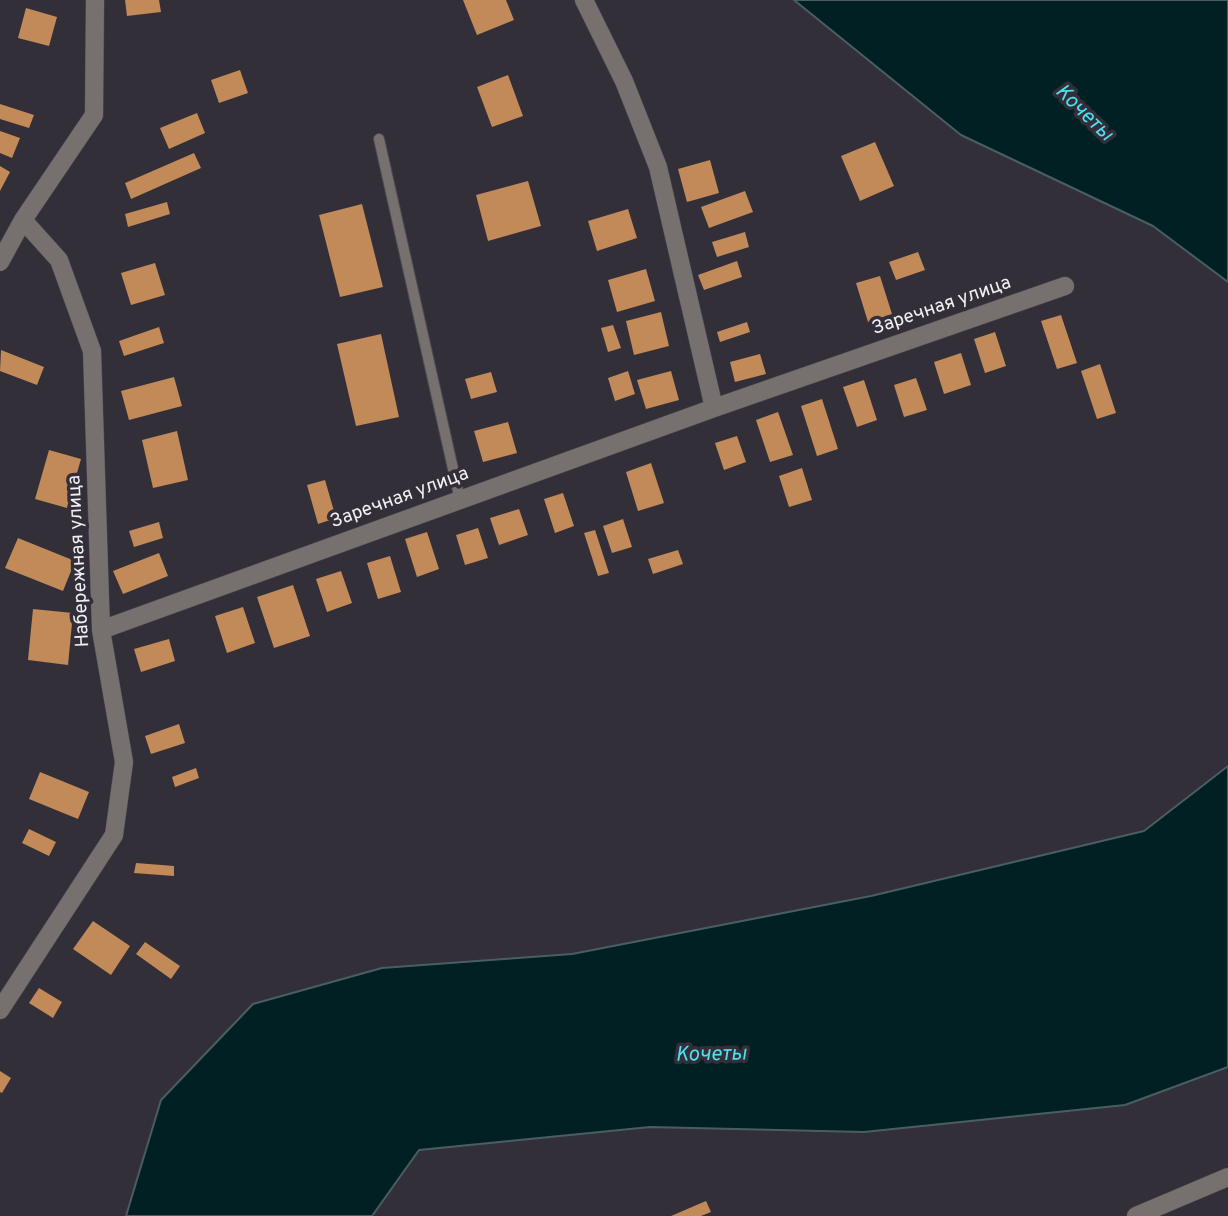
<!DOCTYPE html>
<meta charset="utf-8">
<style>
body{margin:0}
canvas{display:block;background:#322f39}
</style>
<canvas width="1228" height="1216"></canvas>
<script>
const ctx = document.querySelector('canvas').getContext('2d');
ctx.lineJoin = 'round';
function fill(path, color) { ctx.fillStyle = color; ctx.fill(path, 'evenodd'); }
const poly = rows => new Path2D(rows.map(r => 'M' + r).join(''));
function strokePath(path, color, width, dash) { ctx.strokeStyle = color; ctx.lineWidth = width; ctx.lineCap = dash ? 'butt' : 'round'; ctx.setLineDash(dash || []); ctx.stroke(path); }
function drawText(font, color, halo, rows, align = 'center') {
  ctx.font = font + ' Overpass,sans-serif'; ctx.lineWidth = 7; ctx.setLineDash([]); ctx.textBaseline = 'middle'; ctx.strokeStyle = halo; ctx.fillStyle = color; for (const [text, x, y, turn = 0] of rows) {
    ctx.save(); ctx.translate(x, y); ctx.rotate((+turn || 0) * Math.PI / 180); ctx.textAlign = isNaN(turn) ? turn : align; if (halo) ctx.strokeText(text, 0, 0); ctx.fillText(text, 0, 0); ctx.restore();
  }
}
const water = poly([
 [794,0,1228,0,1228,282,1153,226,961,135,794,0],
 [1228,766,1228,1067,1125,1105,864,1132,650,1127,419,1150,372,1216,126,1216,161,1100,253,1004,382,968,572,954,871,896,1144,831,1228,766]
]);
const building = poly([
 [125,0,159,0,161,12,127,16],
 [463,0,506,0,514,20,477,35],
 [26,8,57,17,49,46,18,38],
 [240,70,248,93,219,103,211,80],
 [508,75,523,116,492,127,477,87],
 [0,104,34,115,29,128,0,119],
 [197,113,205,133,169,149,160,128],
 [0,131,20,138,12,158,0,153],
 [875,142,894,186,860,201,841,156],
 [194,153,201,168,131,199,125,183],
 [710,160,719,193,687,202,678,169],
 [0,166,10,172,0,191],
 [528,181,541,226,488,241,476,195],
 [745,191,753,212,709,228,701,207],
 [167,202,170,214,128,227,125,214],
 [362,204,383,287,340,297,319,215],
 [628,209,637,238,597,251,588,221],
 [745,232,749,247,717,257,712,242],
 [918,252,925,270,896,280,889,262],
 [737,261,742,277,704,290,698,275],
 [155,263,165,295,131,305,121,273],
 [646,269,655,301,617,312,608,280],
 [880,276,892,314,868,322,856,283],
 [661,312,669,346,634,355,626,321],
 [1061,315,1077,363,1057,369,1041,321],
 [747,322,750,332,720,342,717,332],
 [613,325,621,348,608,352,601,328],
 [159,327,164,343,124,356,119,341],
 [995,332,1006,366,985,373,974,339],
 [381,334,399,417,356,426,337,344],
 [1,350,44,367,37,385,0,371],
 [961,353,971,385,944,394,934,362],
 [760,354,766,374,735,382,730,362],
 [1100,364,1116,413,1097,419,1081,371],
 [628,371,635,394,615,401,608,378],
 [671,371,679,400,646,409,637,380],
 [491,372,497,392,471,399,465,379],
 [174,377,182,406,129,420,121,391],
 [916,378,927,410,904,417,894,385],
 [864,380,877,420,857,427,843,387],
 [822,399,838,449,817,456,801,406],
 [778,412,793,455,770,462,756,420],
 [508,422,517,453,483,462,474,431],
 [177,431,188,480,153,488,142,440],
 [737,436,746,462,724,470,715,443],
 [49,450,81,459,67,508,35,499],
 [651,463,664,503,638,511,626,472],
 [802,468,812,500,789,507,779,476],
 [325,480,336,518,318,524,307,485],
 [563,493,574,526,555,533,544,499],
 [519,509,528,535,499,545,490,518],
 [623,519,632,547,612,553,603,526],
 [159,522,163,538,134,547,129,531],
 [478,528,488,558,465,565,456,535],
 [595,530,609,573,598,576,584,533],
 [427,532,439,569,417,577,405,539],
 [18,538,75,561,63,591,5,568],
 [678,550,683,564,653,574,648,559],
 [159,553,168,576,123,594,113,571],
 [390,556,401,592,378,599,367,563],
 [341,571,352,603,327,612,316,579],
 [293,585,310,636,274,648,257,597],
 [243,607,255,643,227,653,215,616],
 [33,609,73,613,68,665,28,660],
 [169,639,175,661,141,672,134,649],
 [179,724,185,743,151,754,145,736],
 [196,768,199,778,175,787,172,777],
 [40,772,89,792,78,819,29,799],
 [29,829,56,842,49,856,22,843],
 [136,863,174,866,174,876,134,873],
 [93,921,130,946,111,975,73,949],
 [145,942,180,966,171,979,136,954],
 [39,988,62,1002,53,1018,29,1003],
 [0,1071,11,1078,2,1093,0,1092],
 [706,1201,711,1212,701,1216,671,1216]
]);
const lane = poly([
 [379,139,460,500]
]);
const street = poly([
 [584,0,624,81,658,167,714,408],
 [0,262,23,220,94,115,95,0],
 [101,630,714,408,1065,286],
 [0,1010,114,835,124,762,101,630,92,351,59,260,23,220],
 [1136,1216,1228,1177]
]);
const streetNames = [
 ["Заречная улица",942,307,-19],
 ["Заречная улица",400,499,-20],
 ["Набережная улица",80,561,-93]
];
const waterNames = [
 ["Кочеты",1083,114,44],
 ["Кочеты",711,1056,-1]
];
fill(water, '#002024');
strokePath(water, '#495e63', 2);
fill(building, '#c28959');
strokePath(lane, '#4d4a53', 12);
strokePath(street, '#4d4a53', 19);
strokePath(lane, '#76716e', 10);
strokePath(street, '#76716e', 18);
drawText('19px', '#f2f0f6', '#322f39', streetNames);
drawText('italic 21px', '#4de1f1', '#322f39', waterNames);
</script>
